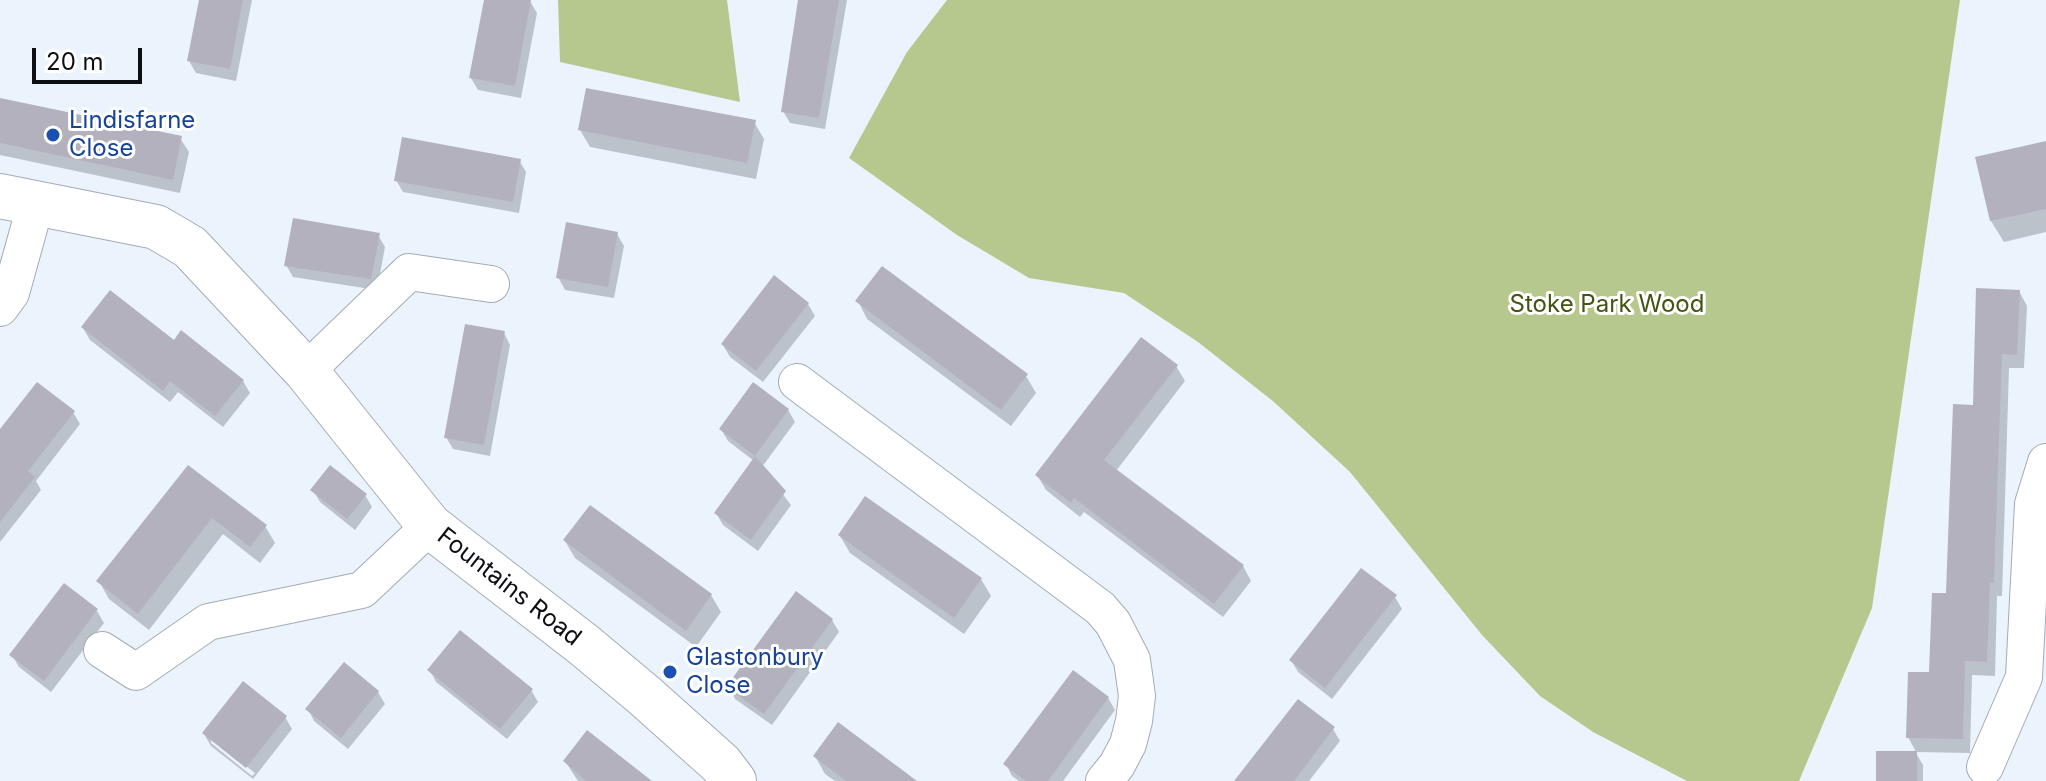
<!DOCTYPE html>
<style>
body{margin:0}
#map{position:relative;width:2046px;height:781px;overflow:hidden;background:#ebf3fd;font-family:Inter,sans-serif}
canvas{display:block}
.scale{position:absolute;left:32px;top:48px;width:110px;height:36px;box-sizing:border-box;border:4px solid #0d0f13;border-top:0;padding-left:10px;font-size:24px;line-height:28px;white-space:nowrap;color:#0d0f13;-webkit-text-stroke:6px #fff;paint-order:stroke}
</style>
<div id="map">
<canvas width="2046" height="781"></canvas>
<div class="scale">20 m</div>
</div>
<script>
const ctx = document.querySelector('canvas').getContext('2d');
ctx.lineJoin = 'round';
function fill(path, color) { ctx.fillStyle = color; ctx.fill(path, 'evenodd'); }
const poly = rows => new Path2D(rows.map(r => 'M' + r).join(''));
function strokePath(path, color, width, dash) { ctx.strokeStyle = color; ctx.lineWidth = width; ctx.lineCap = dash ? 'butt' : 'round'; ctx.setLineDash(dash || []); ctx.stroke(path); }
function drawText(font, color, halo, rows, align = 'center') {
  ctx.font = font + ' Inter,sans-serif'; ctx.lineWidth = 6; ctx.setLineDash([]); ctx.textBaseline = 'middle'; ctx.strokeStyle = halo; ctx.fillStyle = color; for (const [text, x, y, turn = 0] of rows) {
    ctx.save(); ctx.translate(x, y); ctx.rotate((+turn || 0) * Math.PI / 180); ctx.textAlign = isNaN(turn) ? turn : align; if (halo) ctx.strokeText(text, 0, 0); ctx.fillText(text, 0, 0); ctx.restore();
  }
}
const green = poly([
 [558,0,727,0,740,102,560,62],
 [947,0,1960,0,1872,608,1799,781,1687,781,1593,732,1540,696,1482,635,1350,472,1274,402,1198,342,1124,293,1029,278,957,235,849,158,907,52]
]);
const shadow = poly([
 [201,0,252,0,236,81,196,73,189,61],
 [486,0,530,1,537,13,521,98,478,90,471,78],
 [800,0,847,0,825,129,790,123,783,111],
 [0,100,180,138,189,152,180,193,0,155],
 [754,122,764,139,756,179,590,147,580,130],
 [2046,143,2046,232,2004,242,1991,221,1977,159],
 [519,160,526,172,519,213,403,192,396,180],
 [617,234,624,246,614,298,565,290,558,277],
 [378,235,385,247,377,290,293,277,286,265],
 [2019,291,2027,306,2024,368,2009,368,2002,596,1997,596,1995,676,1972,675,1970,753,1916,752,1908,737,1931,674,1948,596,1975,407],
 [858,301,1026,376,1036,393,1011,426,867,319],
 [808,304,815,316,763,382,730,357,723,345],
 [83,328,174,343,243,381,250,393,223,427,178,392,170,402,90,340],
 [504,333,510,345,490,456,453,449,446,437],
 [1176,366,1185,381,1116,471,1243,566,1251,581,1223,617,1084,512,1080,517,1046,490,1037,475],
 [788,410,795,422,762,467,791,505,758,551,723,525,716,513,754,461,728,441,721,429],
 [73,412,80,424,36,481,41,490,0,542,0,432],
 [188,468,265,526,275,543,260,563,223,534,149,630,109,599,99,581],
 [313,490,365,495,372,507,355,530,320,502],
 [840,536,981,579,991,596,964,634,850,553],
 [565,541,711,595,721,612,696,647,575,558],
 [1395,597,1402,609,1332,699,1298,672,1291,660],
 [97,611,104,623,51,692,19,667,12,655],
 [832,620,839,632,772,725,735,699,729,687],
 [430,670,531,690,538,702,507,739,436,682],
 [378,692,385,704,348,749,314,721,308,709],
 [1108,698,1115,710,1063,781,1019,781,1012,776,1006,764],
 [285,717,292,729,253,779,211,746,204,734],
 [211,738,255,773,252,776,211,743],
 [1333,729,1340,741,1309,781,1237,781],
 [1916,753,1923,765,1923,781,1878,781],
 [815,756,914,781,835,781,825,774],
 [565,761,648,781,578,781]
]);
const building = poly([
 [199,0,243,0,230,69,187,61],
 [484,0,531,0,515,86,469,78],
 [798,0,839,0,819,118,781,112],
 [586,88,756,120,747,163,578,130],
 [0,98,182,136,173,180,0,143],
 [402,137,521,159,513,202,394,181],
 [2046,141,2046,209,1990,221,1975,157],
 [293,218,380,233,371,279,284,266],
 [566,222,618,232,608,287,556,278],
 [882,266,1028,374,1001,410,855,301],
 [774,275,809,303,756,371,721,344],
 [1976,288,2020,290,2017,355,2002,354,1994,583,1990,582,1987,662,1965,661,1963,739,1906,738,1908,672,1929,672,1932,593,1946,593,1953,404,1973,405],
 [110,290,174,340,181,330,244,380,215,416,170,381,163,391,81,327],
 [465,324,505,331,484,445,444,438],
 [1141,337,1178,365,1104,460,1244,565,1214,604,1074,498,1071,503,1035,475],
 [37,382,75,411,28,471,35,477,0,522,0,429],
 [753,382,789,409,755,456,719,429],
 [755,456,786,491,751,540,714,513],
 [188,465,267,525,250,547,212,518,138,614,96,581],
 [330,465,367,494,347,519,310,490],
 [865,496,982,578,954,618,838,535],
 [590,505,712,594,686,631,563,540],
 [1361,568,1397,595,1325,688,1289,660],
 [64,583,98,609,44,681,9,655],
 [796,591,833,619,764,714,726,687],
 [460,630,533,689,500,729,427,670],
 [344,662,379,691,341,738,305,709],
 [1073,670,1109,697,1048,781,1026,781,1003,764],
 [243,681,287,716,246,768,202,733],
 [1298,699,1335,727,1294,781,1234,781],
 [838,722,917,781,846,781,813,756],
 [587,730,652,781,586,781,563,761],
 [1876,751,1917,751,1917,781,1876,781]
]);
const minor = poly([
 [0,308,11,293,36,203],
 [306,371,409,272,491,284],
 [797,382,1100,608,1113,623,1132,660,1137,696,1134,721,1128,744,1117,765,1104,781],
 [102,650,136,672,208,622,362,590,430,526],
 [1985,767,2024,677,2033,504,2046,462]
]);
const tertiary = poly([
 [0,196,156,227,190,247,306,371,430,526,584,645,645,696,721,764,734,781]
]);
const markers = [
 [53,135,8,"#1a4fb4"],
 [670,672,8,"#1a4fb4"]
];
const transitNames = [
 ["Lindisfarne",69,121],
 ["Close",69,149],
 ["Glastonbury",686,658],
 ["Close",686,686]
];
const parkNames = [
 ["Stoke Park Wood",1607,305]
];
const streetNames = [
 ["Fountains Road",509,587,38]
];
fill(green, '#b7c88e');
fill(shadow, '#0003');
fill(building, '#b3b1bd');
strokePath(minor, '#a4abb5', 38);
strokePath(tertiary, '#a4abb5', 46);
strokePath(minor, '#fff', 36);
strokePath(tertiary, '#fff', 44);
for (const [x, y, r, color] of markers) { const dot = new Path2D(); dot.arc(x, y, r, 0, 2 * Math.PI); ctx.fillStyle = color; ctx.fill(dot); strokePath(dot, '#fff', 3); }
drawText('24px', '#164399', '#fff', transitNames, 'left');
drawText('24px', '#455413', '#fff', parkNames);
drawText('24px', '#0d0f13', '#fff', streetNames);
</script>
